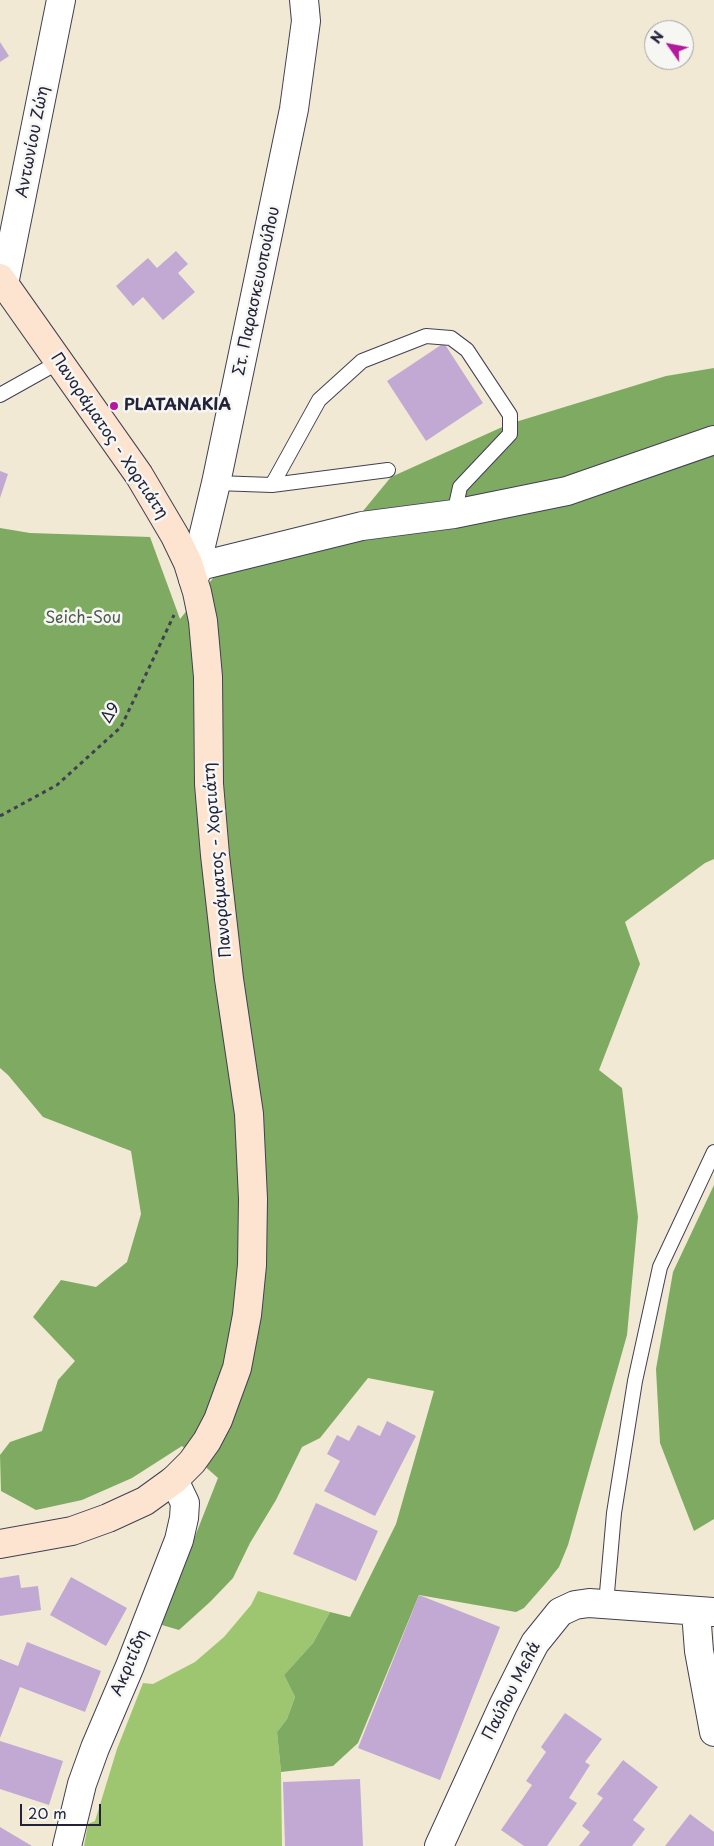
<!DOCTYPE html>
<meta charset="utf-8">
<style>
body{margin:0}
#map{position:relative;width:714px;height:1846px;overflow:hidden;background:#f1e9d4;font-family:"Playpen Sans",sans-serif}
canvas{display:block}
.north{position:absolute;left:644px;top:20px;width:50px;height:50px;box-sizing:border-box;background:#f6f6f2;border:1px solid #a1a1a9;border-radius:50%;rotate:303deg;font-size:14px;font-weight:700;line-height:20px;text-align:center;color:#22223b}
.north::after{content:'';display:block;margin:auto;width:18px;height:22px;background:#b5179e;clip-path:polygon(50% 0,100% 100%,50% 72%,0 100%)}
.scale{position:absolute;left:20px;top:1804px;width:81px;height:22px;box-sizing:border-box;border:2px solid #22223b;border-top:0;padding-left:6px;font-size:15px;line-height:18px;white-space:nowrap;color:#22223b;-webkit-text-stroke:4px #f6f6f2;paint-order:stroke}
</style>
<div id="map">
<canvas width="714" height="1846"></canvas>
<div class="north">N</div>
<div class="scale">20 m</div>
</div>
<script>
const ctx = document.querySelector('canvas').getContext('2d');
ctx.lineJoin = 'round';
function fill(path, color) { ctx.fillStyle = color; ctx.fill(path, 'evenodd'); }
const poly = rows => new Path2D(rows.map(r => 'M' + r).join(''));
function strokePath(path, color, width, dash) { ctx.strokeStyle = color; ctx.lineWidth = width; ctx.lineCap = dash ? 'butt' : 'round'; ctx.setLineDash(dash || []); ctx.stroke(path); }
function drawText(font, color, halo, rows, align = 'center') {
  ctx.font = font + ' "Playpen Sans",sans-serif'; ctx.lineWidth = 5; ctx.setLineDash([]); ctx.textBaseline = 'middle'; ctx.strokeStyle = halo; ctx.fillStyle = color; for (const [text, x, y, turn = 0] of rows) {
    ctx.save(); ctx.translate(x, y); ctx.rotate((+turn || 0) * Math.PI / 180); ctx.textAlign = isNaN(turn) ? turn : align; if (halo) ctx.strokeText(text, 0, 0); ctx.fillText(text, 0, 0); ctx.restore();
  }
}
const green = poly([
 [258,1591,330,1612,313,1643,284,1675,295,1697,287,1719,277,1732,281,1772,282,1846,84,1846,88,1824,95,1821,117,1749,143,1683,153,1684,195,1662,224,1637,251,1605]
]);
const forest = poly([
 [714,368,714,859,705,863,625,922,640,964,599,1070,622,1088,638,1217,627,1335,568,1545,559,1567,546,1583,524,1608,516,1612,419,1595,358,1743,333,1766,281,1772,277,1732,287,1719,295,1697,284,1675,313,1643,330,1612,350,1617,396,1524,434,1391,368,1378,320,1438,302,1447,276,1500,250,1543,233,1578,210,1602,179,1630,162,1625,166,1602,179,1577,218,1478,182,1446,132,1478,82,1500,36,1510,1,1491,0,1455,10,1442,42,1431,58,1380,75,1361,33,1317,61,1280,96,1287,127,1262,141,1214,131,1151,43,1117,8,1075,0,1068,0,528,30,533,150,537,180,619,222,567,335,545,391,477,509,424,666,376],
 [714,1185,714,1519,694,1531,660,1443,656,1369,673,1272]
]);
const building = poly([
 [0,42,9,56,0,62],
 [176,251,188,264,178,273,195,292,163,320,143,297,133,306,116,286,148,258,157,268],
 [444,343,483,403,426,441,387,381],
 [0,471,8,474,0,498],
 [387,1421,416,1436,375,1516,324,1491,340,1461,327,1454,337,1435,349,1441,358,1425,380,1436],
 [316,1503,378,1531,356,1581,293,1554],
 [19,1575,21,1588,38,1586,41,1610,0,1616,0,1578],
 [71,1577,127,1608,106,1646,50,1615],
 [419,1595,500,1627,440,1780,358,1748],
 [27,1642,101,1671,85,1712,20,1687,0,1738,0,1659,18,1666],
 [565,1713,602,1739,585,1762,590,1765,569,1798,577,1803,547,1846,524,1846,501,1830,532,1785,526,1781,546,1752,541,1747],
 [0,1741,63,1761,49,1805,0,1789],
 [623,1760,658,1787,633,1820,645,1829,632,1846,579,1846,590,1832,582,1826,603,1798,597,1794],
 [360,1779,363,1846,285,1846,283,1782],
 [690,1814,714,1832,714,1846,665,1846],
 [0,1827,32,1846,0,1846]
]);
const path = poly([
 [0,816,57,785,121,727,174,615]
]);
const lane = poly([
 [0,395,59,362],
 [216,483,272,485,388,470],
 [272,485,319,400,362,361,426,336,451,338,467,350,510,415,510,434,460,487,454,514],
 [606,1604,614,1513,635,1381,660,1267,714,1152]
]);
const street = poly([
 [4,284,61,0],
 [193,579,216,483,294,109,306,21,304,0],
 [193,579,200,566,362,526,454,514,567,491,714,440],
 [696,1612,699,1651,714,1732],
 [67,1846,82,1784,95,1748,130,1666,179,1540,184,1518,185,1503,174,1480],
 [439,1846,503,1706,526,1660,535,1643,560,1612,575,1605,589,1603,714,1612]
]);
const secondary = poly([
 [0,278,139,475,175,536,188,563,197,592,203,621,208,677,209,784,215,855,229,979,249,1114,253,1199,252,1265,247,1315,237,1368,218,1420,207,1441,192,1462,174,1480,145,1501,108,1518,72,1531,0,1544]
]);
const markers = [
 [114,406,5,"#b5179e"]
];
const streetNames = [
 ["Αντωνίου Ζώη",33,142,-79],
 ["Στ. Παρασκευοπούλου",257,291,-78],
 ["Πανοράματος - Χορτιάτη",109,436,56],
 ["Δ9",111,713,-58],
 ["Πανοράματος - Χορτιάτη",218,860,-95],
 ["Ακριτίδη",130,1663,-67],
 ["Παύλου Μελά",512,1691,-63]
];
const poiNames = [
 ["PLATANAKIA",124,406]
];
const parkNames = [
 ["Seich-Sou",83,619]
];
fill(green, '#9ec56f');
fill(forest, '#7eaa62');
fill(building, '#c1a9d3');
strokePath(lane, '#414052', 16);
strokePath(street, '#414052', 30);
strokePath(secondary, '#414052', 30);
strokePath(path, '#414052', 3, [4, 4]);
strokePath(lane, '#fff', 14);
strokePath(street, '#fff', 28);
strokePath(secondary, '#fde4d1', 28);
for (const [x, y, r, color] of markers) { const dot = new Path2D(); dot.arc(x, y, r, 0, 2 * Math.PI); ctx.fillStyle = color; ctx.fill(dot); strokePath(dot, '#f6f6f2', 2); }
drawText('16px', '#22223b', '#f6f6f2', streetNames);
drawText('bold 16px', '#22223b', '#f6f6f2', poiNames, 'left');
drawText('16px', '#4d5b4d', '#f6f6f2', parkNames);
</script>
